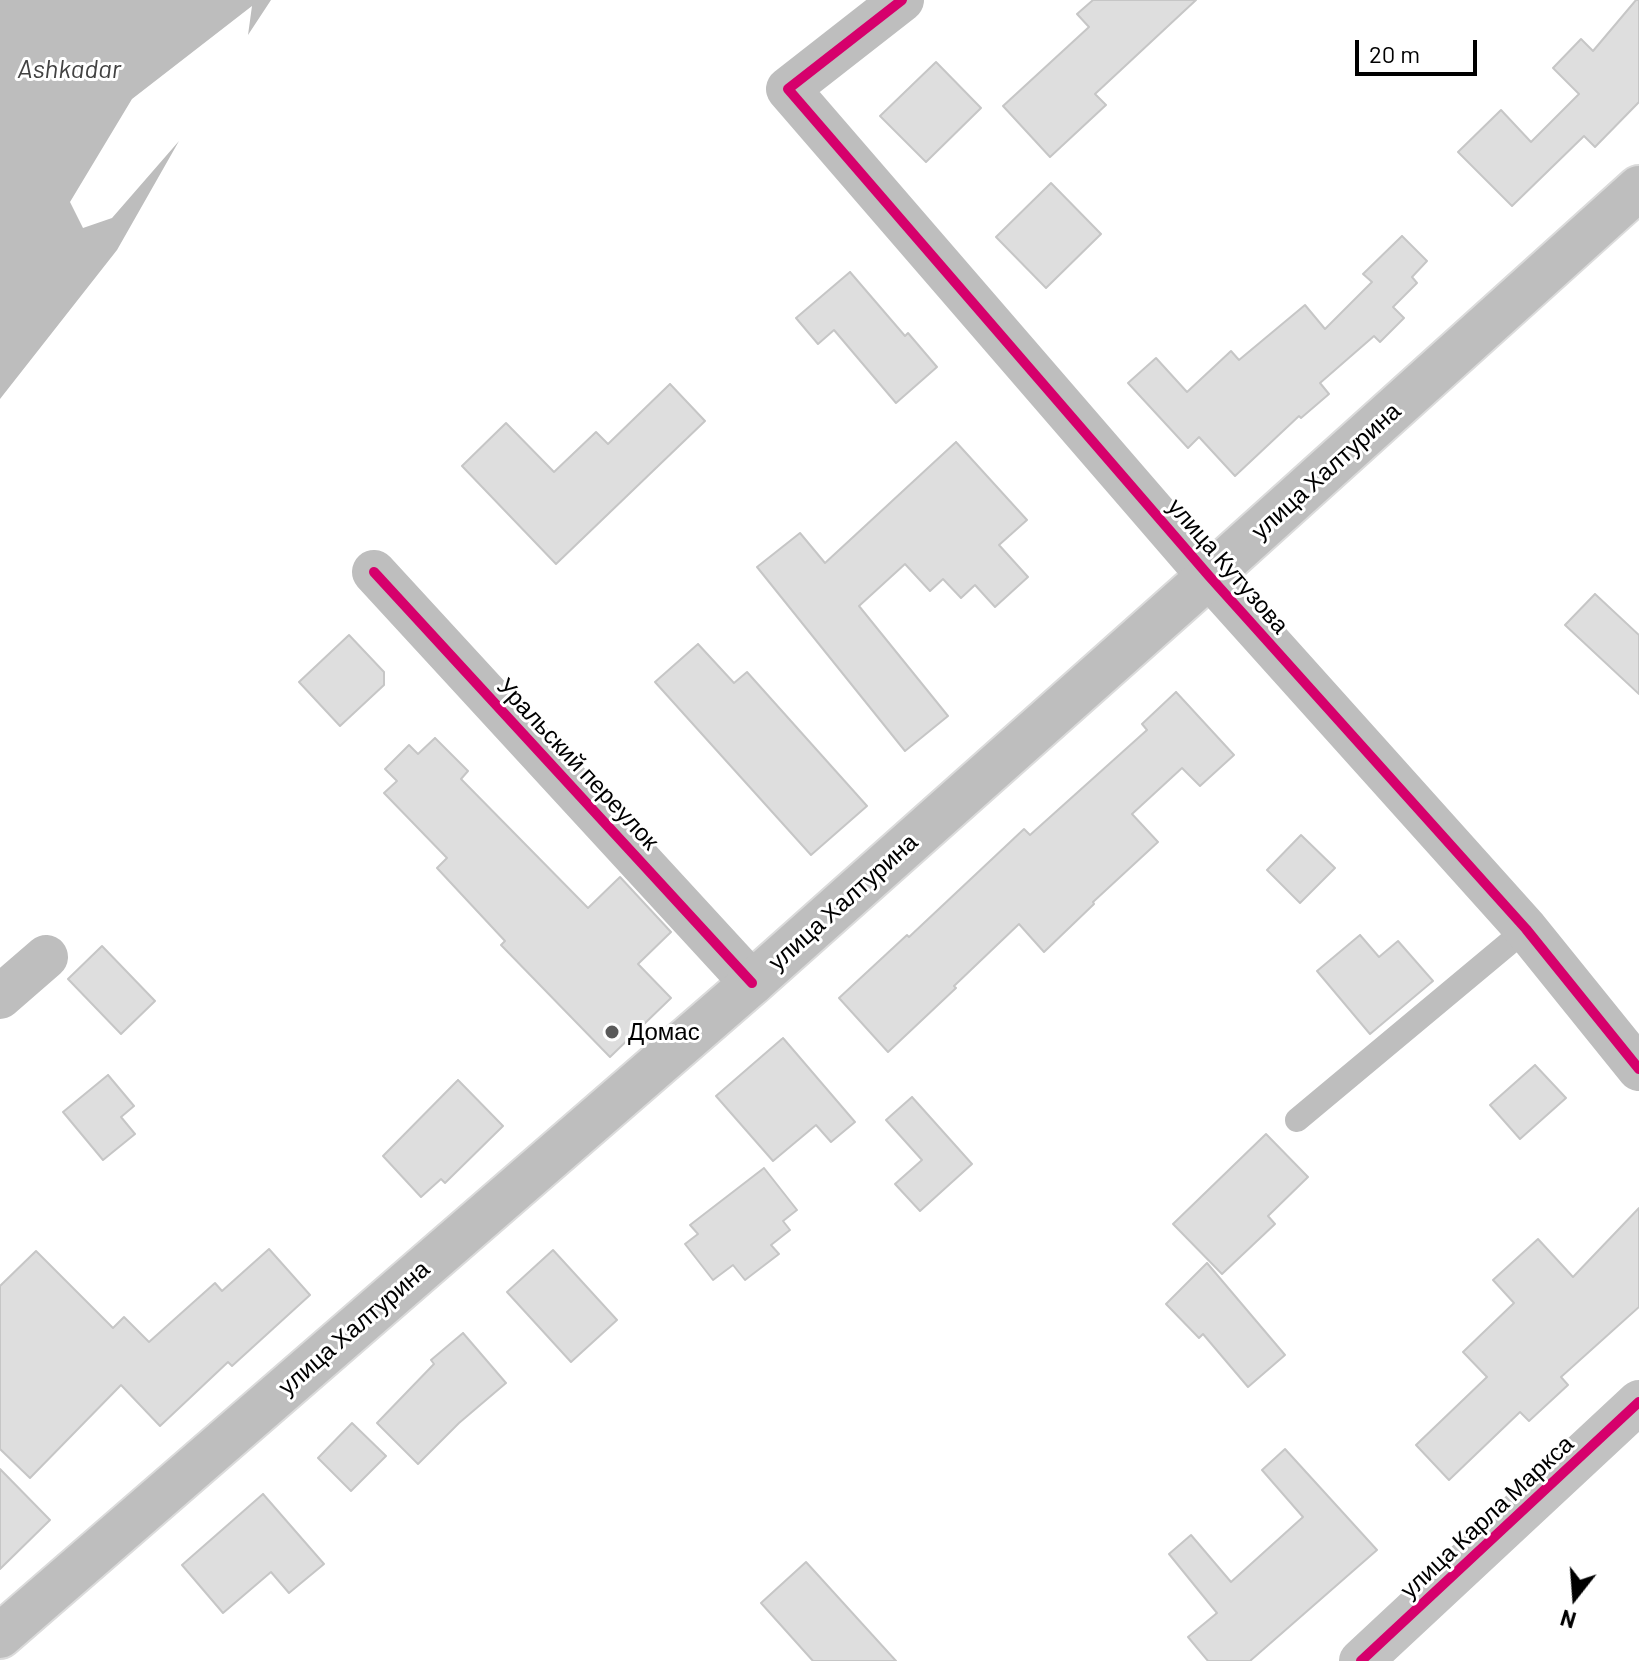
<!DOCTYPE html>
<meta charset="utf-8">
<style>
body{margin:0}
#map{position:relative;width:1639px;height:1661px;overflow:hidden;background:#fff;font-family:Barlow,sans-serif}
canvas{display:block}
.north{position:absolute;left:1535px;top:1557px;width:80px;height:80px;-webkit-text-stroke:6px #fff;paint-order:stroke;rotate:197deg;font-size:22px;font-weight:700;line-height:32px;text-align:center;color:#000}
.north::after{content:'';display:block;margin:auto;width:28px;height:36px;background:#000;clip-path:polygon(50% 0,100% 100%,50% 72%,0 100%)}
.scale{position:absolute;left:1355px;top:40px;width:122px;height:36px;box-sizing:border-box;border:4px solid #000;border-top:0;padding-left:10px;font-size:24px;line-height:28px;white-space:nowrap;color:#000;-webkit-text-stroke:6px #fff;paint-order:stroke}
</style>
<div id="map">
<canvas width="1639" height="1661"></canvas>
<div class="north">N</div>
<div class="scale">20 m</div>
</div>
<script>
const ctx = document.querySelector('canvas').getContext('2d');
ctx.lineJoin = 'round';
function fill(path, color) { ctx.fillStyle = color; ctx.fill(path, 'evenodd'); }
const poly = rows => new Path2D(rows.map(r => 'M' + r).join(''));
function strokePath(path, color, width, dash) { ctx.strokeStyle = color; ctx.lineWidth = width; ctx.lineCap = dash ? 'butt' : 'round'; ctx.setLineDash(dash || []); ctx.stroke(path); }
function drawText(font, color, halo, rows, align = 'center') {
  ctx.font = font + ' Barlow,sans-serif'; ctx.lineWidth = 6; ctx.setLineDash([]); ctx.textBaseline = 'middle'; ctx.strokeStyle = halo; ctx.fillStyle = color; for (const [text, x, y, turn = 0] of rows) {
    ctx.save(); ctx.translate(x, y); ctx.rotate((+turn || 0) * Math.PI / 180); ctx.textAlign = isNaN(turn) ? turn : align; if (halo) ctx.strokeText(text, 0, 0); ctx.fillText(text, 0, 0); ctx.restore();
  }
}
const water = poly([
 [0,0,271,0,248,35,252,6,132,99,70,202,83,228,112,218,179,141,117,250,0,399]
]);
const building = poly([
 [1093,0,1196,0,1095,94,1106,105,1050,157,1003,106,1089,27,1077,14,1093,0],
 [1636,0,1639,0,1639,102,1595,147,1584,136,1512,206,1458,152,1501,110,1531,142,1579,94,1553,68,1581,39,1593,51,1636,0],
 [936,62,981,108,926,162,880,116,936,62],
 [1051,183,1101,234,1046,288,996,237,1051,183],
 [1402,236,1427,261,1412,277,1417,283,1393,307,1404,318,1380,342,1374,336,1320,383,1329,394,1301,418,1299,416,1235,476,1199,437,1188,448,1128,383,1156,358,1187,392,1231,351,1239,360,1305,305,1325,329,1372,282,1363,274,1402,236],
 [850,272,905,336,908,333,937,367,896,403,834,330,818,344,796,318,850,272],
 [670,384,705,421,556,564,462,466,506,423,554,472,596,432,608,444,670,384],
 [956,442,1027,520,999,545,1028,577,995,607,975,585,961,598,943,579,930,591,905,564,859,606,948,716,905,751,757,567,800,533,825,563,956,442],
 [1595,594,1639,635,1639,694,1565,625,1595,594],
 [349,635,384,672,384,685,340,726,299,682,349,635],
 [698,644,734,683,747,672,867,806,811,855,655,682,698,644],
 [1176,692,1234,755,1200,786,1182,768,1132,814,1158,842,1093,902,1094,904,1044,952,1019,924,954,986,956,988,888,1052,839,998,907,935,909,937,1024,829,1030,835,1147,730,1142,724,1176,692],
 [435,738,468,771,461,779,588,908,620,877,671,932,638,964,671,998,610,1057,501,945,505,941,437,868,447,858,384,793,397,781,385,769,409,745,418,754,435,738],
 [1301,835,1335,868,1300,903,1267,870,1301,835],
 [1360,935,1379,957,1398,941,1433,981,1370,1034,1317,971,1360,935],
 [102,946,155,1001,121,1034,68,979,102,946],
 [783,1038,855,1122,831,1142,816,1125,773,1161,716,1096,783,1038],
 [1535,1065,1566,1098,1520,1139,1490,1105,1535,1065],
 [108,1075,134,1106,121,1117,135,1134,103,1160,63,1112,108,1075],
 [458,1080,503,1126,445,1183,441,1179,421,1197,383,1156,458,1080],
 [912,1097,972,1164,920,1211,895,1184,922,1160,886,1120,912,1097],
 [1266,1134,1308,1177,1268,1216,1275,1224,1222,1274,1173,1224,1266,1134],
 [764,1168,797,1210,783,1221,790,1230,771,1245,779,1254,745,1280,733,1265,713,1280,685,1244,698,1234,690,1225,764,1168],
 [1639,1208,1639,1307,1561,1377,1568,1385,1529,1421,1520,1412,1449,1480,1416,1445,1487,1377,1463,1352,1514,1303,1493,1280,1538,1239,1573,1277,1639,1208],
 [269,1249,310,1295,232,1366,228,1362,160,1426,121,1385,30,1478,0,1449,0,1286,36,1251,113,1328,124,1317,149,1342,215,1283,222,1291,269,1249],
 [553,1250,617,1320,571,1362,507,1292,553,1250],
 [1207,1263,1285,1355,1248,1387,1203,1334,1199,1338,1166,1304,1207,1263],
 [463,1333,506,1383,459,1423,418,1464,377,1423,434,1364,431,1360,463,1333],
 [352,1423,386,1456,351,1491,318,1458,352,1423],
 [1285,1449,1377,1550,1250,1661,1208,1661,1188,1637,1217,1613,1169,1554,1191,1535,1231,1582,1303,1517,1262,1470,1285,1449],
 [0,1469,50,1520,0,1569,0,1469],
 [263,1494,324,1564,289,1593,271,1572,223,1613,182,1565,263,1494],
 [806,1562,896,1661,813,1661,761,1603,806,1562]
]);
const lane = poly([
 [1297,1120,1526,929]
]);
const street = poly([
 [902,0,788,89,1209,576,1526,929,1639,1069],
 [374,572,752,983],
 [0,997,46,957]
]);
const secondary = poly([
 [1361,1661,1639,1402]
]);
const primary = poly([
 [0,1636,752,983,1209,576,1639,188]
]);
const cycleway = poly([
 [902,0,788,89,1209,576,1526,929,1639,1069],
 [374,572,752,983],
 [1361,1661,1639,1402]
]);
const markers = [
 [612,1032,8,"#595959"]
];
const streetNames = [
 ["улица Халтурина",1326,471,-42],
 ["улица Кутузова",1228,566,49],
 ["Уральский переулок",578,764,47],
 ["улица Халтурина",843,902,-42],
 ["улица Халтурина",354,1328,-41],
 ["улица Карла Маркса",1487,1517,-43]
];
const poiNames = [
 ["Домас",628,1032]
];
const waterNames = [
 ["Ashkadar",69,69]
];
fill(water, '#bdbdbd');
fill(building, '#dedede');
strokePath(building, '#c6c6c6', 2);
strokePath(primary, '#dbdbdb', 48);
strokePath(lane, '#bebebe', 24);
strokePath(street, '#bebebe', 44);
strokePath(secondary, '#c2c2c2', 44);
strokePath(primary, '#bebebe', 44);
strokePath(cycleway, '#d6006c', 10);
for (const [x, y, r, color] of markers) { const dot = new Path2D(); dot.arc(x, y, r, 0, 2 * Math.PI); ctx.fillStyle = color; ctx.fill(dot); strokePath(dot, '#fff', 3); }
drawText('24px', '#000', '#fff', streetNames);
drawText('24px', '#000', '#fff', poiNames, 'left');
drawText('italic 26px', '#424242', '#fff', waterNames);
</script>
